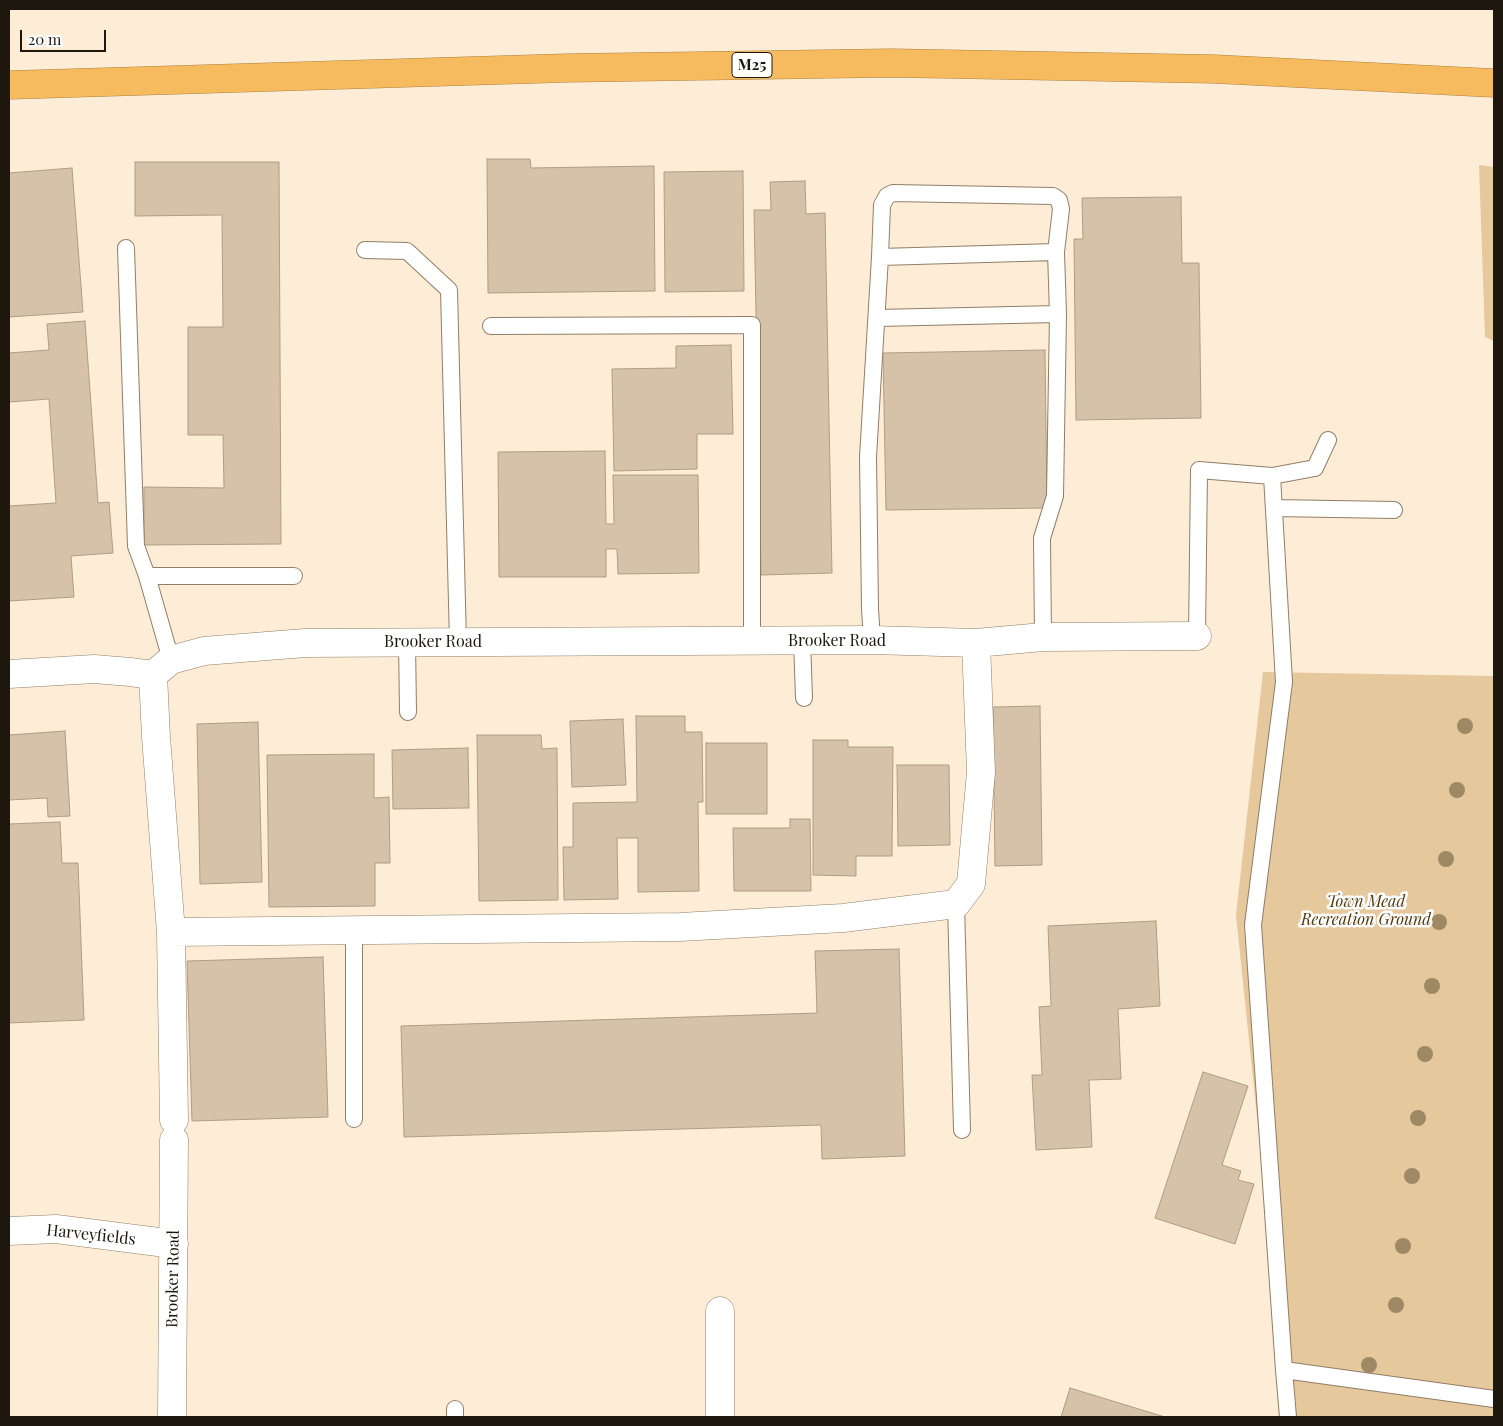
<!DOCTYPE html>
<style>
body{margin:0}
#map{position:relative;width:1503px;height:1426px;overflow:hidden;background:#fdedd7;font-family:"Playfair Display",serif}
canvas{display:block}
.frame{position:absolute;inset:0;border:10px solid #1e170e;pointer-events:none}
.scale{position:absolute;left:20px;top:30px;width:86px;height:22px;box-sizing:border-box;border:2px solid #1e170e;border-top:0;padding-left:6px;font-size:15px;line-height:18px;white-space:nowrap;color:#1e170e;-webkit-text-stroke:4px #fff;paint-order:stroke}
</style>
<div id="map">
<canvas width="1503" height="1426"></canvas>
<div class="frame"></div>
<div class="scale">20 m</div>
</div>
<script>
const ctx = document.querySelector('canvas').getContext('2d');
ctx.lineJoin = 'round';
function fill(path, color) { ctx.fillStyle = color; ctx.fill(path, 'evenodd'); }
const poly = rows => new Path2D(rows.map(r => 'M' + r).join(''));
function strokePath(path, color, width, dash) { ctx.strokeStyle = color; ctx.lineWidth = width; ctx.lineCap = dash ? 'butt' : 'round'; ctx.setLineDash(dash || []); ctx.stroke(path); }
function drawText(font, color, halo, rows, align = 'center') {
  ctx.font = font + ' "Playfair Display",serif'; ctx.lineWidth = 5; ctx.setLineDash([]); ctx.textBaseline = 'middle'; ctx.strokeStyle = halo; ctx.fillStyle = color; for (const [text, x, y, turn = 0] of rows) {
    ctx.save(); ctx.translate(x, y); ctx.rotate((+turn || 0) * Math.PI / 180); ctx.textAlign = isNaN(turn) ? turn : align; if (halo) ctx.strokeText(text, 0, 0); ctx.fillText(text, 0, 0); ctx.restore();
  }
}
const green = poly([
 [1479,165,1494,167,1494,341,1485,337],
 [1263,672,1494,676,1494,1417,1288,1417,1236,915]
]);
const building = poly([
 [487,159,530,159,531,168,654,166,655,291,488,293,487,159],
 [135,162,279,162,281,544,144,545,144,487,224,488,223,435,188,435,188,327,223,327,222,215,135,216,135,162],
 [72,168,83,312,9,317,9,173,72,168],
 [743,171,744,291,665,292,664,172,743,171],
 [805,181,806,214,825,213,832,573,761,575,754,210,771,210,770,182,805,181],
 [1181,197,1182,263,1199,263,1201,418,1076,420,1074,239,1083,239,1082,198,1181,197],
 [85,321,98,503,109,502,113,553,71,556,74,597,9,601,9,506,56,503,49,399,9,402,9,353,49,350,47,324,85,321],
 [731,345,733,434,697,434,697,469,614,471,612,369,676,368,676,346,731,345],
 [1045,350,1047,508,886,510,883,353,1045,350],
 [605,451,606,524,614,524,613,475,698,475,699,573,618,574,617,549,606,549,606,577,499,577,498,452,605,451],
 [1040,706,1042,865,995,866,993,707,1040,706],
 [636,716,685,716,685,732,702,732,703,802,698,802,699,891,638,892,638,838,617,838,618,899,564,900,563,847,573,847,573,803,637,802,636,716],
 [623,719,626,785,572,787,570,721,623,719],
 [258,722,262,882,200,884,197,724,258,722],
 [65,731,70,816,48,817,47,798,9,800,9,735,65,731],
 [477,735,541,735,542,749,557,748,558,900,479,901,477,735],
 [813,740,848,740,848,747,893,747,892,856,856,856,856,876,813,875,813,740],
 [706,743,767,743,767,814,706,814,706,743],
 [468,748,469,808,393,809,392,750,468,748],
 [374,754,374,798,389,797,390,863,375,863,375,906,269,907,267,755,374,754],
 [897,765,949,765,950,845,898,846,897,765],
 [790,819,810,819,811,891,734,891,733,828,790,828,790,819],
 [60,822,62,863,78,863,84,1020,9,1023,9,824,60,822],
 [1156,921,1160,1006,1118,1009,1121,1079,1089,1080,1092,1147,1036,1150,1032,1075,1042,1075,1039,1007,1051,1006,1048,926,1156,921],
 [899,949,905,1156,822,1159,821,1125,404,1137,401,1026,817,1013,815,951,899,949],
 [323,957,328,1117,192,1121,187,961,323,957],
 [1203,1072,1248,1086,1222,1165,1241,1171,1238,1180,1254,1184,1235,1244,1155,1218,1203,1072],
 [1070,1388,1165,1417,1061,1417,1070,1388]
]);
const lane = poly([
 [126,248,136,546,147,576,171,660],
 [365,250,407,251,449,290,458,642],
 [880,257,882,205,887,196,893,193,1053,196,1059,200,1061,209,1056,252],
 [877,318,1058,314],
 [491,326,752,325,752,641],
 [1272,476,1284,682,1253,925,1284,1370,1288,1417],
 [1274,508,1394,510],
 [147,576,294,576],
 [1197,636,1199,470,1272,476,1315,468,1328,440],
 [802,640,804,698],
 [872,640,870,609,868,457,880,257,1056,252,1058,314,1055,496,1042,538,1043,637],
 [407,642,408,712],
 [956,904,962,1130],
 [354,1119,354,930],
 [1284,1370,1494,1399],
 [455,1409,455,1417]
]);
const street = poly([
 [9,674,94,669,130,672,153,675],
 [153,675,171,660,204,651,305,643,872,640,976,643,1043,637,1197,636],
 [153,675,156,737,171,932,174,1120],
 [171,932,680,927,843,918,956,904,971,884,981,772,976,643],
 [9,1231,56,1229,174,1244],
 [172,1417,174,1140],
 [720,1417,720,1311]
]);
const highway = poly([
 [9,85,567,68,891,63,1214,69,1494,83]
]);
const trees = [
 [1465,726],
 [1457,790],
 [1446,859],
 [1439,922],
 [1432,986],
 [1425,1054],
 [1418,1118],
 [1412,1176],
 [1403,1246],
 [1396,1305],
 [1369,1365]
];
const shields = [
 [752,65,40]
];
const shieldNames = [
 ["M25",752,65]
];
const streetNames = [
 ["Brooker Road",837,641],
 ["Brooker Road",433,642],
 ["Harveyfields",91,1235,6],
 ["Brooker Road",173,1279,-89]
];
const parkNames = [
 ["Town Mead",1366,902],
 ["Recreation Ground",1366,920]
];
fill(green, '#e6c89d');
fill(building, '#d5c2a8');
strokePath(building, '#af9d83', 1);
strokePath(lane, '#907e66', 18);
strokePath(street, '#907e66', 29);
strokePath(highway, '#ab8243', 29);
strokePath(lane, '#fff', 16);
strokePath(street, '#fff', 28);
strokePath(highway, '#f7bb5f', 28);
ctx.fillStyle = '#9f8965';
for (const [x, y] of trees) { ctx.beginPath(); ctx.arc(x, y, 8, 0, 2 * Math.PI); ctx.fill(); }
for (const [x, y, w] of shields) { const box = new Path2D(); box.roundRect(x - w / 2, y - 12.5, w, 25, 4); ctx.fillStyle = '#fff'; ctx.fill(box); strokePath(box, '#1e170e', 1); }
drawText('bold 15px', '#1e170e', null, shieldNames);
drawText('16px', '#1e170e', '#fff', streetNames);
drawText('italic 16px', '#523708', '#fff', parkNames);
</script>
